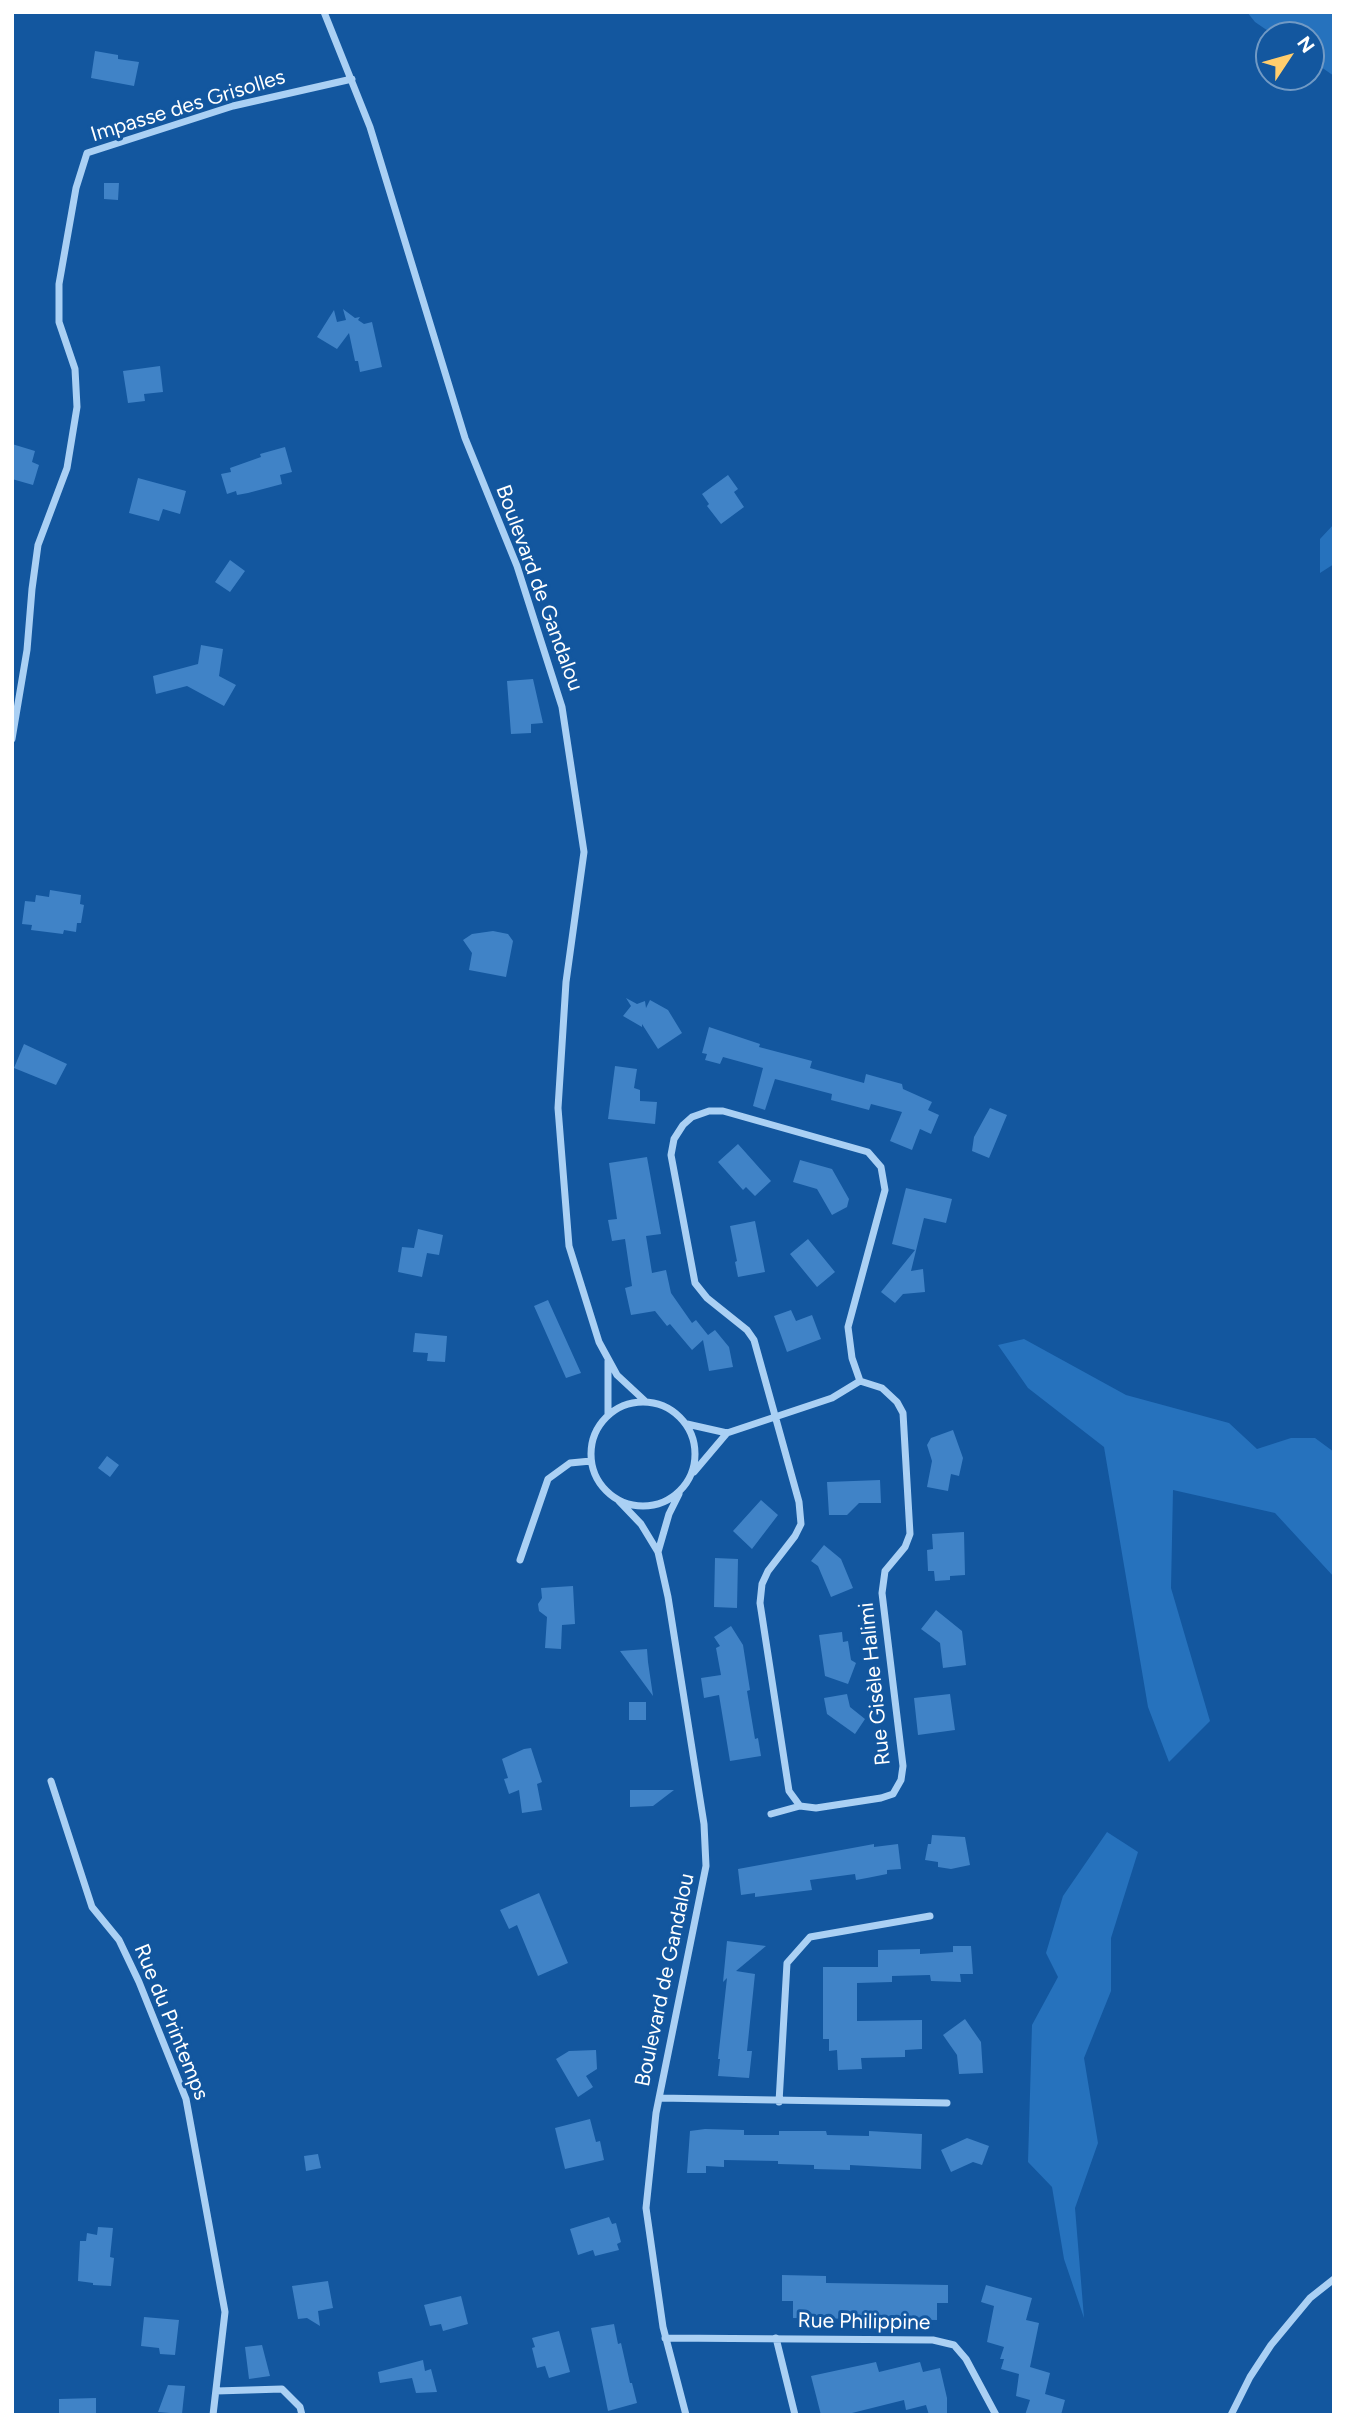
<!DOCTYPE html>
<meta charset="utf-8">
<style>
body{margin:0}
#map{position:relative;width:1346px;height:2427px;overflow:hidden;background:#13579f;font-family:Figtree,sans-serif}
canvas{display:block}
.frame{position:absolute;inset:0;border:14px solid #fff;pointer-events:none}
.north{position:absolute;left:1255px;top:21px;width:70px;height:70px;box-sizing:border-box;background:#13579f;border:2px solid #719ac5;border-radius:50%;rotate:54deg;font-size:19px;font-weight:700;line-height:28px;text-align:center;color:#fff}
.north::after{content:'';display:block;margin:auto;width:24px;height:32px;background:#ffcd6d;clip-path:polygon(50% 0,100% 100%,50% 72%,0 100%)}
</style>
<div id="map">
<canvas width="1346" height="2427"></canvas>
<div class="frame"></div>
<div class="north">N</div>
</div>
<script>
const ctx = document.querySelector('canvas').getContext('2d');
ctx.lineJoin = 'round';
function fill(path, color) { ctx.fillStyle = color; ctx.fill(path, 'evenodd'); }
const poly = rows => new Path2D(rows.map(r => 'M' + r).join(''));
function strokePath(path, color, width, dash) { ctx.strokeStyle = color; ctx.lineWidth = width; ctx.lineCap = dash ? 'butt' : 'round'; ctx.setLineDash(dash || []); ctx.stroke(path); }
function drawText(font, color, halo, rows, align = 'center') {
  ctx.font = font + ' Figtree,sans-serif'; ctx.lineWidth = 6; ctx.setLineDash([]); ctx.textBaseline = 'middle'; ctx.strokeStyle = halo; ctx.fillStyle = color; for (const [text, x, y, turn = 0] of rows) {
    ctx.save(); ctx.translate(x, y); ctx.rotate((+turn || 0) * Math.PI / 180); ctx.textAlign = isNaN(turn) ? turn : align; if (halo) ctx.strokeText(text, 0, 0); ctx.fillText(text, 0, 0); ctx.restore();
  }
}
const green = poly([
 [1247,12,1334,12,1334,76,1311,60,1311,35,1274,35,1255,22],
 [1334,524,1334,564,1320,573,1320,539],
 [1024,1339,1126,1395,1229,1423,1257,1449,1291,1438,1315,1438,1334,1452,1334,1577,1275,1513,1173,1490,1171,1588,1210,1721,1169,1762,1148,1707,1104,1447,1028,1388,998,1345],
 [1107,1832,1138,1852,1111,1938,1111,1991,1084,2058,1098,2143,1075,2208,1084,2318,1064,2259,1052,2187,1028,2162,1032,2025,1058,1977,1046,1953,1063,1896]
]);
const building = poly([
 [95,51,118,55,118,59,139,62,134,86,91,78],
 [104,183,119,183,118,200,104,199],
 [343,309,355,318,360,317,358,320,364,324,372,322,382,367,360,372,358,361,355,361,349,333,337,349,317,337,334,310,337,322,346,320],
 [160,366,163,392,144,394,145,401,128,403,123,371],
 [12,444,35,451,32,462,39,465,33,485,12,479],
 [285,447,292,472,280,475,282,484,248,493,237,495,236,491,227,494,221,474,231,472,230,468,261,457,260,454],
 [728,475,738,489,734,492,744,507,721,524,707,506,709,504,702,494],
 [138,478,186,491,180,514,163,509,159,521,129,513],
 [230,560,245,571,230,592,215,582],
 [201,645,223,649,219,676,236,685,224,706,187,686,156,694,153,676,198,664],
 [533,679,543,723,531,724,531,733,511,734,507,681],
 [50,890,81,895,80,904,84,905,81,923,77,923,76,932,64,930,63,934,31,930,32,925,22,924,25,901,35,902,36,895,49,897],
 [493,931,508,934,513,941,506,977,469,970,472,953,463,940,472,934],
 [626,998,637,1004,645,1001,646,1008,650,1000,668,1010,682,1033,658,1049,642,1024,642,1027,623,1016,631,1006],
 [709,1027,760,1044,759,1047,812,1061,810,1068,864,1083,866,1074,902,1084,903,1089,932,1102,928,1110,939,1115,931,1134,920,1129,912,1150,890,1141,902,1112,871,1104,869,1110,831,1100,832,1094,775,1079,765,1110,753,1106,763,1068,723,1057,720,1064,705,1060,707,1054,702,1053],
 [24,1044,67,1064,56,1085,14,1068],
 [615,1066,637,1069,634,1088,640,1090,640,1101,657,1102,655,1124,608,1119],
 [990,1108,1007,1115,989,1158,972,1151,974,1137],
 [738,1144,771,1181,755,1196,746,1187,743,1190,718,1162],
 [647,1157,661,1234,646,1236,652,1273,666,1270,671,1293,692,1323,696,1320,708,1335,715,1330,729,1347,733,1367,709,1371,703,1340,692,1350,670,1324,667,1326,655,1311,631,1315,625,1288,632,1286,625,1239,612,1241,608,1220,617,1219,609,1163],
 [800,1160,832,1169,849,1199,847,1207,832,1215,817,1189,793,1182],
 [906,1188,952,1199,946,1223,924,1218,911,1271,923,1269,925,1292,903,1294,895,1303,881,1292,915,1250,892,1244],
 [755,1221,765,1272,738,1277,735,1262,737,1261,730,1226],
 [418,1229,443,1235,439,1255,427,1253,422,1277,398,1272,402,1247,414,1248],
 [808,1239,835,1272,817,1287,790,1254],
 [548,1300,581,1373,566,1378,534,1306],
 [791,1310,796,1321,812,1315,821,1339,787,1352,774,1316],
 [415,1333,447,1336,445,1362,427,1361,428,1353,413,1352],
 [953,1430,963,1458,959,1476,951,1474,948,1491,927,1487,932,1461,927,1445,931,1438],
 [107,1456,119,1465,110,1477,98,1468],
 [880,1480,881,1503,859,1503,847,1515,829,1515,827,1482],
 [761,1500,778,1515,752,1549,733,1531],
 [964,1532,965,1575,950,1576,950,1580,935,1581,934,1571,928,1571,927,1550,933,1549,932,1534],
 [824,1545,841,1559,853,1588,831,1597,818,1566,811,1561],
 [715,1558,738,1559,737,1608,714,1607],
 [573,1586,575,1624,562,1625,561,1649,545,1648,547,1617,539,1611,538,1604,542,1598,541,1588],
 [936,1610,962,1631,966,1665,943,1668,940,1643,921,1629],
 [731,1626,743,1645,750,1690,747,1691,755,1739,758,1738,761,1756,730,1761,719,1695,704,1698,701,1678,721,1675,716,1648,720,1646,714,1637],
 [842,1632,843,1642,848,1641,851,1660,856,1663,848,1684,825,1676,819,1635],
 [647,1649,648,1662,653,1696,620,1651],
 [847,1694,850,1707,865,1719,855,1734,827,1714,824,1698],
 [950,1694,955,1730,918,1735,914,1698],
 [629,1702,646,1702,646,1720,629,1720],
 [531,1748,542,1782,537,1784,542,1810,522,1813,519,1790,509,1794,504,1779,508,1778,502,1759,524,1749],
 [630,1790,674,1790,653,1806,630,1807],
 [932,1835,965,1837,970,1865,951,1869,938,1867,938,1862,925,1860,928,1844,931,1844],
 [874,1844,874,1847,898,1844,901,1869,887,1870,887,1874,867,1878,856,1880,855,1874,810,1880,812,1890,755,1897,755,1893,741,1895,738,1869],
 [539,1893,568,1963,538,1976,517,1925,509,1929,500,1910],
 [727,1941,766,1946,736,1971,755,1974,747,2051,752,2051,749,2078,718,2076,720,2059,718,2059,727,1978,723,1982],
 [953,1946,971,1946,973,1974,960,1974,961,1982,931,1981,930,1975,892,1976,892,1982,857,1983,857,2021,922,2020,922,2049,905,2050,905,2057,861,2058,862,2069,838,2070,837,2050,829,2051,829,2039,823,2039,823,1967,878,1967,878,1950,920,1949,920,1954,953,1952],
 [965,2019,981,2042,983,2073,959,2074,957,2055,943,2035],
 [596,2050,597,2069,586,2076,593,2087,578,2097,556,2059,569,2051],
 [590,2119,596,2142,600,2141,604,2160,565,2169,555,2128],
 [705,2129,744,2130,744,2135,779,2135,779,2131,826,2131,827,2135,869,2136,869,2131,922,2134,921,2169,850,2165,850,2170,814,2169,814,2165,778,2164,778,2161,724,2160,724,2167,706,2166,706,2173,687,2173,690,2131],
 [967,2138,989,2146,982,2165,973,2162,951,2172,941,2150],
 [318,2154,321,2168,306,2171,304,2156],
 [609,2217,612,2224,616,2223,621,2242,617,2244,619,2250,595,2256,593,2250,578,2255,570,2229],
 [98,2227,113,2228,110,2257,114,2258,111,2286,93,2285,93,2283,78,2281,80,2241,86,2241,87,2233,97,2235],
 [782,2275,826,2276,826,2283,948,2285,948,2303,937,2303,937,2320,793,2318,793,2301,782,2301],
 [328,2281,333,2308,318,2311,320,2326,307,2318,298,2319,292,2286],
 [986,2285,1032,2298,1026,2320,1039,2323,1030,2367,1050,2373,1045,2394,1065,2400,1061,2415,1025,2415,1030,2400,1016,2396,1019,2374,1001,2369,1004,2359,1000,2359,1004,2347,987,2342,994,2306,981,2302],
 [461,2296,468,2324,443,2331,441,2324,430,2326,424,2305],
 [144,2317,179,2320,175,2355,160,2354,159,2348,141,2346],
 [614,2324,618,2344,621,2343,630,2383,632,2383,637,2403,608,2411,591,2328],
 [559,2331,570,2372,549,2378,545,2366,537,2368,532,2348,535,2347,532,2338],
 [262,2345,270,2376,249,2379,245,2347],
 [423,2360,425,2371,431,2369,437,2392,416,2393,412,2378,380,2383,378,2372],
 [876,2362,879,2372,920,2362,923,2372,940,2368,947,2398,947,2415,929,2415,926,2405,906,2410,904,2400,844,2415,821,2415,811,2376],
 [168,2385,185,2386,182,2414,158,2412],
 [96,2398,96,2415,59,2415,59,2399]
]);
const street = poly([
 [324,12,370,127,465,438,517,566,562,707,584,852,566,982,558,1108,569,1246,599,1342,617,1375,645,1401],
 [12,739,27,650,32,589,38,545,67,468,77,407,75,369,59,322,59,284,76,188,87,153,233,106,352,79],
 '591 1454a52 52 0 1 1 104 0a52 52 0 1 1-104 0Z',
 [608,1415,608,1361],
 [687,1424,727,1433,832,1398,860,1381,882,1388,897,1402,903,1413,910,1534,905,1547,885,1571,882,1593,903,1766,901,1780,893,1794,881,1798,816,1808,800,1806,771,1814],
 [694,1472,727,1433],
 [619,1501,641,1524,658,1552,668,1597,704,1824,706,1866,656,2113,646,2208,663,2327,686,2415],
 [658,1552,669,1514,679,1494],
 [520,1560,548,1479,570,1463,591,1461],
 [51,1781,92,1907,119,1940,139,1982,186,2099,225,2312,213,2415],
 [800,1806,789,1791,760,1603,762,1584,768,1571,795,1536,801,1524,799,1502,754,1340,747,1330,707,1298,695,1283,671,1155,674,1139,683,1125,692,1117,709,1111,723,1111,868,1152,881,1167,885,1190,848,1327,852,1358,860,1381],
 [659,2098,947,2103],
 [779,2102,787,1963,810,1937,930,1916],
 [665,2338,933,2340,954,2345,966,2359,996,2415],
 [776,2338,795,2415],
 [216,2391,282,2389,300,2407,302,2415],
 [1231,2415,1250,2377,1271,2345,1310,2298,1334,2279]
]);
const streetNames = [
 ["Impasse des Grisolles",188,106,-17],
 ["Boulevard de Gandalou",539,588,70],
 ["Rue Gisèle Halimi",875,1684,-96],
 ["Boulevard de Gandalou",665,1980,-78],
 ["Rue du Printemps",171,2022,68],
 ["Rue Philippine",864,2322,1]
];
fill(green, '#2672bd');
fill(building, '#4083c7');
strokePath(street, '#aad0f4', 7);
drawText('21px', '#fff', '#13579f', streetNames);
</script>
